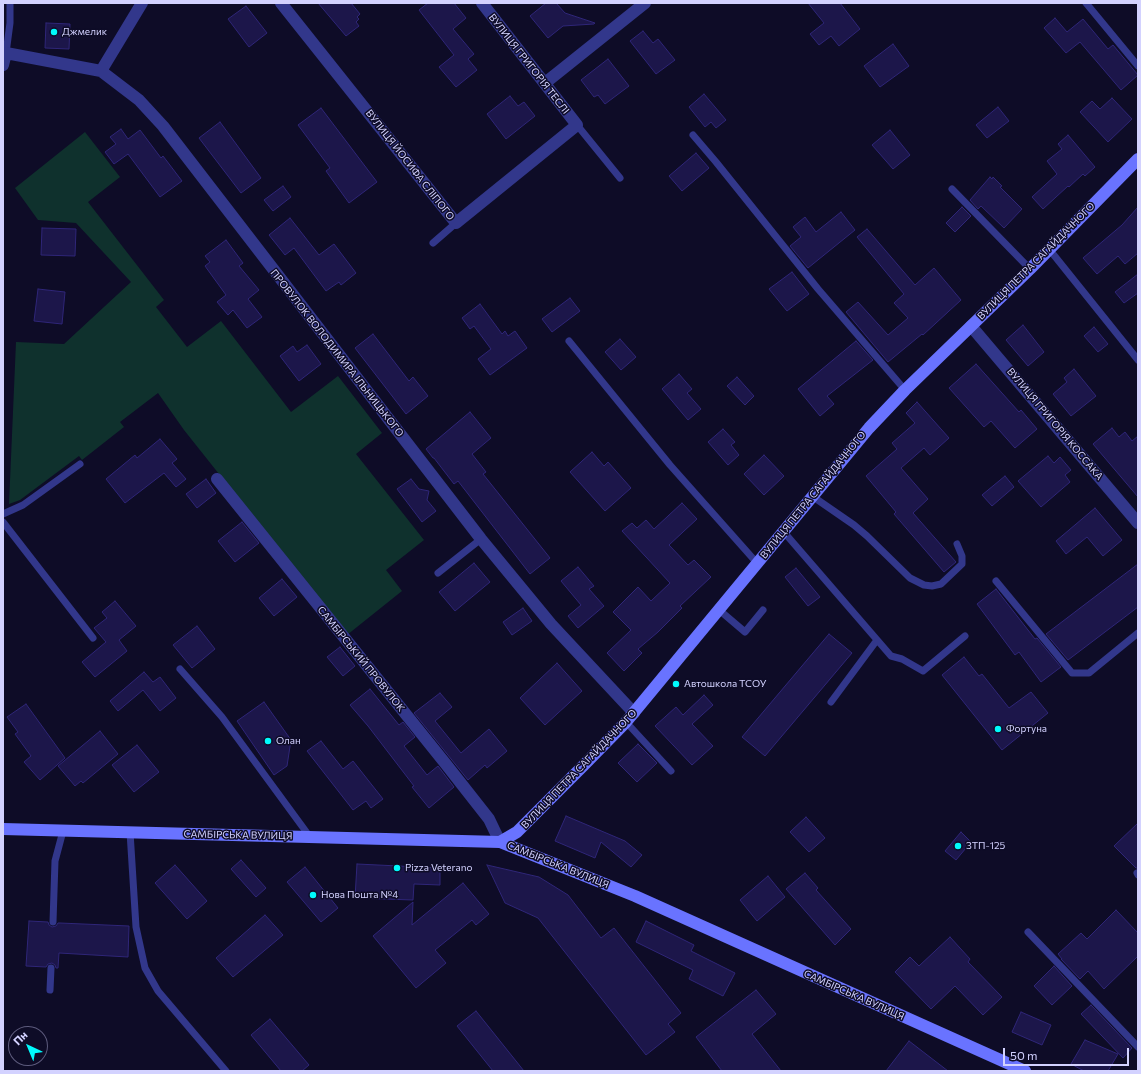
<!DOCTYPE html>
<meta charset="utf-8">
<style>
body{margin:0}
#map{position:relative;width:1141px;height:1074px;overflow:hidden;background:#0e0c27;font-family:Commissioner,sans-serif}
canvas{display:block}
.frame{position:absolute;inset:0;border:4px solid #d3d2ff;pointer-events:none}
.north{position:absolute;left:8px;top:1026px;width:40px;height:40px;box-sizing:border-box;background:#0e0c27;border:1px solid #5d5b7d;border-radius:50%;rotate:316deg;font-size:11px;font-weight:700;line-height:16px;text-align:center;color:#d3d2ff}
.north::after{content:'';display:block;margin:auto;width:14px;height:18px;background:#00fbfd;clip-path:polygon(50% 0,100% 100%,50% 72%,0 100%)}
.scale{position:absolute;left:1003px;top:1048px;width:126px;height:18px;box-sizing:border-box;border:2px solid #d3d2ff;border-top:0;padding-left:5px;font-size:12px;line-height:14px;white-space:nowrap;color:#d3d2ff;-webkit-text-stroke:3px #0e0c27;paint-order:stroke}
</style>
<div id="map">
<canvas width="1141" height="1074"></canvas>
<div class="frame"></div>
<div class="north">Пн</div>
<div class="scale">50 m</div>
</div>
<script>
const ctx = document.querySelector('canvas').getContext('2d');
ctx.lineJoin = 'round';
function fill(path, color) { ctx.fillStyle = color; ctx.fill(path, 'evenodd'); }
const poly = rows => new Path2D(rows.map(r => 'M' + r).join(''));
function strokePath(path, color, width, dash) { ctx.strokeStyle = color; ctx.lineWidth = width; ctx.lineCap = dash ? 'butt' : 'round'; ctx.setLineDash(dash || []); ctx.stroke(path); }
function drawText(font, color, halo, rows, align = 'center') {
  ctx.font = font + ' Commissioner,sans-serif'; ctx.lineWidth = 3; ctx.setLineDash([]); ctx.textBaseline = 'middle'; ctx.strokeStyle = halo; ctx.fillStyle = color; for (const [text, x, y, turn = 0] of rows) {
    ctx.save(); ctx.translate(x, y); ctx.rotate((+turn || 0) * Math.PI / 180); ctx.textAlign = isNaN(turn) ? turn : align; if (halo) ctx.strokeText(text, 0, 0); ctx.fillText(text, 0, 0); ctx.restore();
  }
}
const green = poly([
 [85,132,120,177,88,202,164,300,156,307,187,347,221,321,291,412,338,376,382,433,356,454,424,540,386,570,402,591,347,635,184,430,158,393,120,422,124,427,82,460,79,456,20,500,9,504,16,342,64,344,131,282,76,223,38,220,15,188]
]);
const building = poly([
 [318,3,351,3,360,14,357,17,359,19,356,22,359,26,346,36,318,3],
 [428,3,454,3,466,18,453,29,474,54,468,59,477,70,456,87,439,67,454,55,419,10,428,3],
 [546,3,556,3,565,13,595,23,594,24,563,26,548,38,530,16,546,3],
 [808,3,840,3,860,29,839,46,831,36,819,45,810,34,824,23,808,3],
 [246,6,267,33,249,47,228,19,246,6],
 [1055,18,1067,32,1083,19,1108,49,1113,45,1138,75,1121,90,1080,42,1066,53,1044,28,1055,18],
 [46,23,70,24,69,49,45,48,46,23],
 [643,31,653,43,658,39,675,60,656,74,630,41,643,31],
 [893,44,909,66,880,87,864,66,893,44],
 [608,59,629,86,605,104,598,95,594,97,581,80,608,59],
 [704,94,726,120,716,128,711,122,705,127,689,107,704,94],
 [510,96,518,106,524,102,535,116,506,139,487,114,510,96],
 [1112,98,1132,119,1108,142,1080,112,1092,101,1100,109,1112,98],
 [998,107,1009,121,987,138,976,125,998,107],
 [321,108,377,182,349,203,326,171,330,168,298,125,321,108],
 [220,122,261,178,241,193,199,138,220,122],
 [121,129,128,139,140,130,161,158,163,156,182,181,160,197,128,154,114,164,105,152,116,144,110,137,121,129],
 [890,130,910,155,893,169,872,145,890,130],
 [1068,135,1095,167,1085,176,1083,174,1069,187,1068,186,1043,209,1032,197,1057,174,1047,161,1062,149,1058,144,1068,135],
 [696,153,709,168,682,191,669,176,696,153],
 [990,177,992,179,993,177,1002,186,1000,187,1022,209,1004,228,981,206,978,209,970,200,990,177],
 [283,186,291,197,273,211,264,200,283,186],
 [962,207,971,216,955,232,946,223,962,207],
 [1138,207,1138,253,1125,264,1118,256,1097,274,1083,258,1122,225,1138,207],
 [841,212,855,230,808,268,790,246,801,237,793,227,805,217,816,232,841,212],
 [290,218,319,255,334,244,356,273,341,285,339,282,326,291,294,248,285,255,269,235,290,218],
 [42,228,76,229,75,256,41,255,42,228],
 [867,229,915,285,934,268,961,300,923,335,922,334,888,362,846,312,858,302,888,335,908,318,894,303,904,294,857,237,867,229],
 [226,240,243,263,239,266,259,290,248,299,262,317,247,328,233,310,228,315,217,302,226,295,205,266,210,262,205,256,226,240],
 [792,272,809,294,787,311,769,289,792,272],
 [1138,274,1138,293,1124,303,1115,292,1138,274],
 [38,289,65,292,62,324,34,321,38,289],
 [570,298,580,311,552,332,542,319,570,298],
 [480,304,502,334,505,331,508,336,515,331,527,348,490,375,478,359,491,349,474,326,470,329,462,318,480,304],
 [1023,325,1044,352,1028,366,1006,340,1023,325],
 [1094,327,1108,344,1098,352,1084,336,1094,327],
 [373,334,409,381,413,377,428,396,406,414,355,348,373,334],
 [620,339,636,357,621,370,605,352,620,339],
 [856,341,873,360,827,396,834,404,820,416,798,389,856,341],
 [307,345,321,364,299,381,280,356,293,346,297,352,307,345],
 [976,364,1019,412,1021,410,1037,429,1015,448,991,421,984,427,949,388,976,364],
 [1074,369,1096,396,1071,416,1053,394,1067,382,1064,378,1074,369],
 [679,374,692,389,687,393,701,409,688,420,662,389,679,374],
 [737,377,754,396,745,405,727,386,737,377],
 [917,402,949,438,930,455,924,448,901,468,928,499,913,513,956,562,944,572,894,514,896,512,866,476,897,449,892,443,915,423,906,413,917,402],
 [470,412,491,438,472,454,486,472,483,474,550,558,530,574,458,481,454,484,434,458,433,458,426,449,470,412],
 [1112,428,1119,437,1125,432,1132,441,1138,436,1138,497,1093,444,1112,428],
 [723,429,735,442,731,445,739,455,728,465,708,442,723,429],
 [160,439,177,459,172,463,186,479,176,487,164,473,125,503,106,479,135,455,137,458,160,439],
 [592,452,604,466,608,462,631,488,605,511,570,472,592,452],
 [764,455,784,476,764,495,744,474,764,455],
 [1048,456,1054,463,1060,457,1071,470,1065,475,1070,482,1041,507,1018,481,1048,456],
 [1005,476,1014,487,992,506,982,495,1005,476],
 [206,479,216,493,197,508,186,494,206,479],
 [411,479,419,489,429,491,427,500,436,511,422,522,397,489,411,479],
 [682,503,697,519,669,545,688,565,694,560,711,577,680,606,682,608,658,632,638,649,642,653,624,671,607,653,631,630,613,612,638,587,651,601,670,583,622,531,632,523,637,528,646,520,654,529,682,503],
 [1095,508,1122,540,1103,556,1087,537,1066,554,1056,541,1095,508],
 [242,522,259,543,235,562,218,541,242,522],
 [474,563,490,582,455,611,439,592,474,563],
 [1138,564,1138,607,1068,660,1046,634,1138,564],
 [578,567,594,586,589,589,604,606,578,628,568,616,581,605,561,581,578,567],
 [796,568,820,597,808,606,785,577,796,568],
 [282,579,297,597,274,616,259,598,282,579],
 [996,589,1035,639,1037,638,1061,667,1041,682,1019,652,1015,655,977,604,996,589],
 [115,601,136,626,119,640,127,651,95,677,82,662,106,642,94,628,107,618,102,612,115,601],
 [523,608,532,621,512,635,503,622,523,608],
 [197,626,215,649,192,668,173,645,197,626],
 [829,634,852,653,765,756,742,737,829,634],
 [340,647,355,666,343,676,327,657,340,647],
 [964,657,979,676,982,674,1009,708,1031,692,1048,713,1002,750,942,675,964,657],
 [557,663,582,691,545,725,520,698,557,663],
 [144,672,153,682,160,677,176,698,160,711,143,690,118,711,110,701,144,672],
 [370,689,399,725,403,722,415,737,404,746,427,775,438,766,454,787,429,808,412,787,414,786,368,726,350,705,370,689],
 [440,693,452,707,435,721,461,753,489,729,507,751,487,768,485,765,468,780,414,713,440,693],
 [704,695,713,705,692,724,713,746,692,765,655,726,676,707,683,715,704,695],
 [264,702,291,740,287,766,274,775,237,721,264,702],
 [26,704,65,758,40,780,24,762,31,756,15,734,18,732,7,717,26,704],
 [100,731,118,754,83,783,81,781,75,786,58,766,100,731],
 [321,741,343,769,353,761,383,799,371,808,366,801,353,810,307,751,321,741],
 [638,744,657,763,637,782,618,763,638,744],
 [137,745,159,772,134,792,112,765,137,745],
 [566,816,625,841,642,855,631,867,601,842,595,858,555,841,566,816],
 [806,817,825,838,809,852,790,832,806,817],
 [1138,823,1138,868,1136,868,1114,846,1138,823],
 [961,832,971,842,956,860,945,851,961,832],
 [241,860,266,888,256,897,231,869,241,860],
 [357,864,440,868,440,885,414,884,413,900,355,898,357,864],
 [175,865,207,901,187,919,155,883,175,865],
 [487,865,539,877,568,895,601,938,614,928,681,1013,668,1024,675,1032,646,1055,538,918,505,903,487,865],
 [305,867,338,908,321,922,287,882,305,867],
 [805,873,818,888,816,890,851,929,835,945,786,889,805,873],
 [768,876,785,897,757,921,740,900,768,876],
 [463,883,489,914,476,925,472,920,435,950,446,963,416,988,373,936,413,902,412,925,463,883],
 [1116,910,1138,933,1138,956,1104,989,1088,971,1080,979,1061,959,1062,959,1058,954,1081,933,1087,939,1116,910],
 [265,915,283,935,233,977,216,958,265,915],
 [29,921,48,922,49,925,52,927,56,926,58,923,60,923,129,926,128,957,59,953,58,968,56,968,55,965,52,963,48,964,46,967,26,966,29,921],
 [646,921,694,945,691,951,735,973,723,996,689,979,693,970,636,942,646,921],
 [950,937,970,959,968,962,1002,997,983,1015,955,986,931,1009,895,972,910,957,919,966,950,937],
 [1054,966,1072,986,1052,1005,1034,986,1054,966],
 [756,990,776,1014,752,1034,781,1071,722,1071,696,1037,756,990],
 [1091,1005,1132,1048,1123,1058,1081,1014,1091,1005],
 [476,1011,524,1071,493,1071,457,1026,476,1011],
 [1021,1012,1051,1025,1042,1045,1012,1032,1021,1012],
 [270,1019,309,1065,302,1071,281,1071,251,1035,270,1019],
 [1085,1040,1118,1054,1108,1071,1084,1071,1071,1064,1085,1040],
 [909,1041,948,1071,886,1071,909,1041]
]);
const lane = poly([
 [1086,3,1138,66],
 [3,54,6,53,10,23,10,3],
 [577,125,620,178],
 [693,135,716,162,818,289,905,390],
 [952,189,1030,269],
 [433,243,456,223],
 [1049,249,1138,360],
 [569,341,670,465,757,563],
 [812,496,854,525,867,536,910,578,924,585,932,586,941,584,962,564,962,556,957,544],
 [3,514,23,505,80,464],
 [3,522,93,638],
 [783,531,891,656,902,659,923,671,965,636],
 [438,573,481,539],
 [996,581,1072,673,1089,673,1138,633],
 [718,609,745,632,763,610],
 [180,669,222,717,310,837],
 [831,702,877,640],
 [626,722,671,771],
 [130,832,136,927,145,968,158,991,226,1071],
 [1137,873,1138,875],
 [53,922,55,861,63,831],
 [1028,932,1138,1047],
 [50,990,51,968]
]);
const street = poly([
 [281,3,456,223,577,125,482,3],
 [3,65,6,53,101,71,139,100,163,126,481,539,551,624,634,713],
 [101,71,142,3],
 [545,83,645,3],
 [971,326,1138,523],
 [217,479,445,763,489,819,500,842]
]);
const secondary = poly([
 [3,829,500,842,635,896,1025,1071],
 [500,842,517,832,583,766,626,722,869,428,905,390,1030,269,1138,159]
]);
const markers = [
 [54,32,4,"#00fbfd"],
 [676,684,4,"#00fbfd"],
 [998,729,4,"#00fbfd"],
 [268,741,4,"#00fbfd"],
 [958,846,4,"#00fbfd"],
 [397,868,4,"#00fbfd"],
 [313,895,4,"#00fbfd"]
];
const poiNames = [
 ["Джмелик",62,32],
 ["Автошкола ТСОУ",684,684],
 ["Фортуна",1006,729],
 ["Олан",276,741],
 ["ЗТП-125",966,846],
 ["Pizza Veterano",405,868],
 ["Нова Пошта №4",321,895]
];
const streetNames = [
 ["ВУЛИЦЯ ГРИГОРІЯ ТЕСЛІ",529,64,52],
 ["ВУЛИЦЯ ЙОСИФА СЛІПОГО",410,165,52],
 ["ВУЛИЦЯ ПЕТРА САГАЙДАЧНОГО",1036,261,-45],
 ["ПРОВУЛОК ВОЛОДИМИРА ІЛЬНИЦЬКОГО",337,353,52],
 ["ВУЛИЦЯ ГРИГОРІЯ КОССАКА",1055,424,50],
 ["ВУЛИЦЯ ПЕТРА САГАЙДАЧНОГО",813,495,-51],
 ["САМБІРСЬКИЙ ПРОВУЛОК",361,659,51],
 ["ВУЛИЦЯ ПЕТРА САГАЙДАЧНОГО",579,769,-46],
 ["САМБІРСЬКА ВУЛИЦЯ",238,835,1],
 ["САМБІРСЬКА ВУЛИЦЯ",558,865,22],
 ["САМБІРСЬКА ВУЛИЦЯ",854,995,24]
];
fill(green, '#0f312d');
fill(building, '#1c164a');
strokePath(building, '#2f2678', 1);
strokePath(lane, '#32378b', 7);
strokePath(street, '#32378b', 12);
strokePath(secondary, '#6973ff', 12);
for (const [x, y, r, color] of markers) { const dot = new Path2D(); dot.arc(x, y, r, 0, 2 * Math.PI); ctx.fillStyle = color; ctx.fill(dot); strokePath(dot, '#0e0c27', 1.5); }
drawText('10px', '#d3d2ff', '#0e0c27', poiNames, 'left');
drawText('10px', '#d3d2ff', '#0e0c27', streetNames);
</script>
